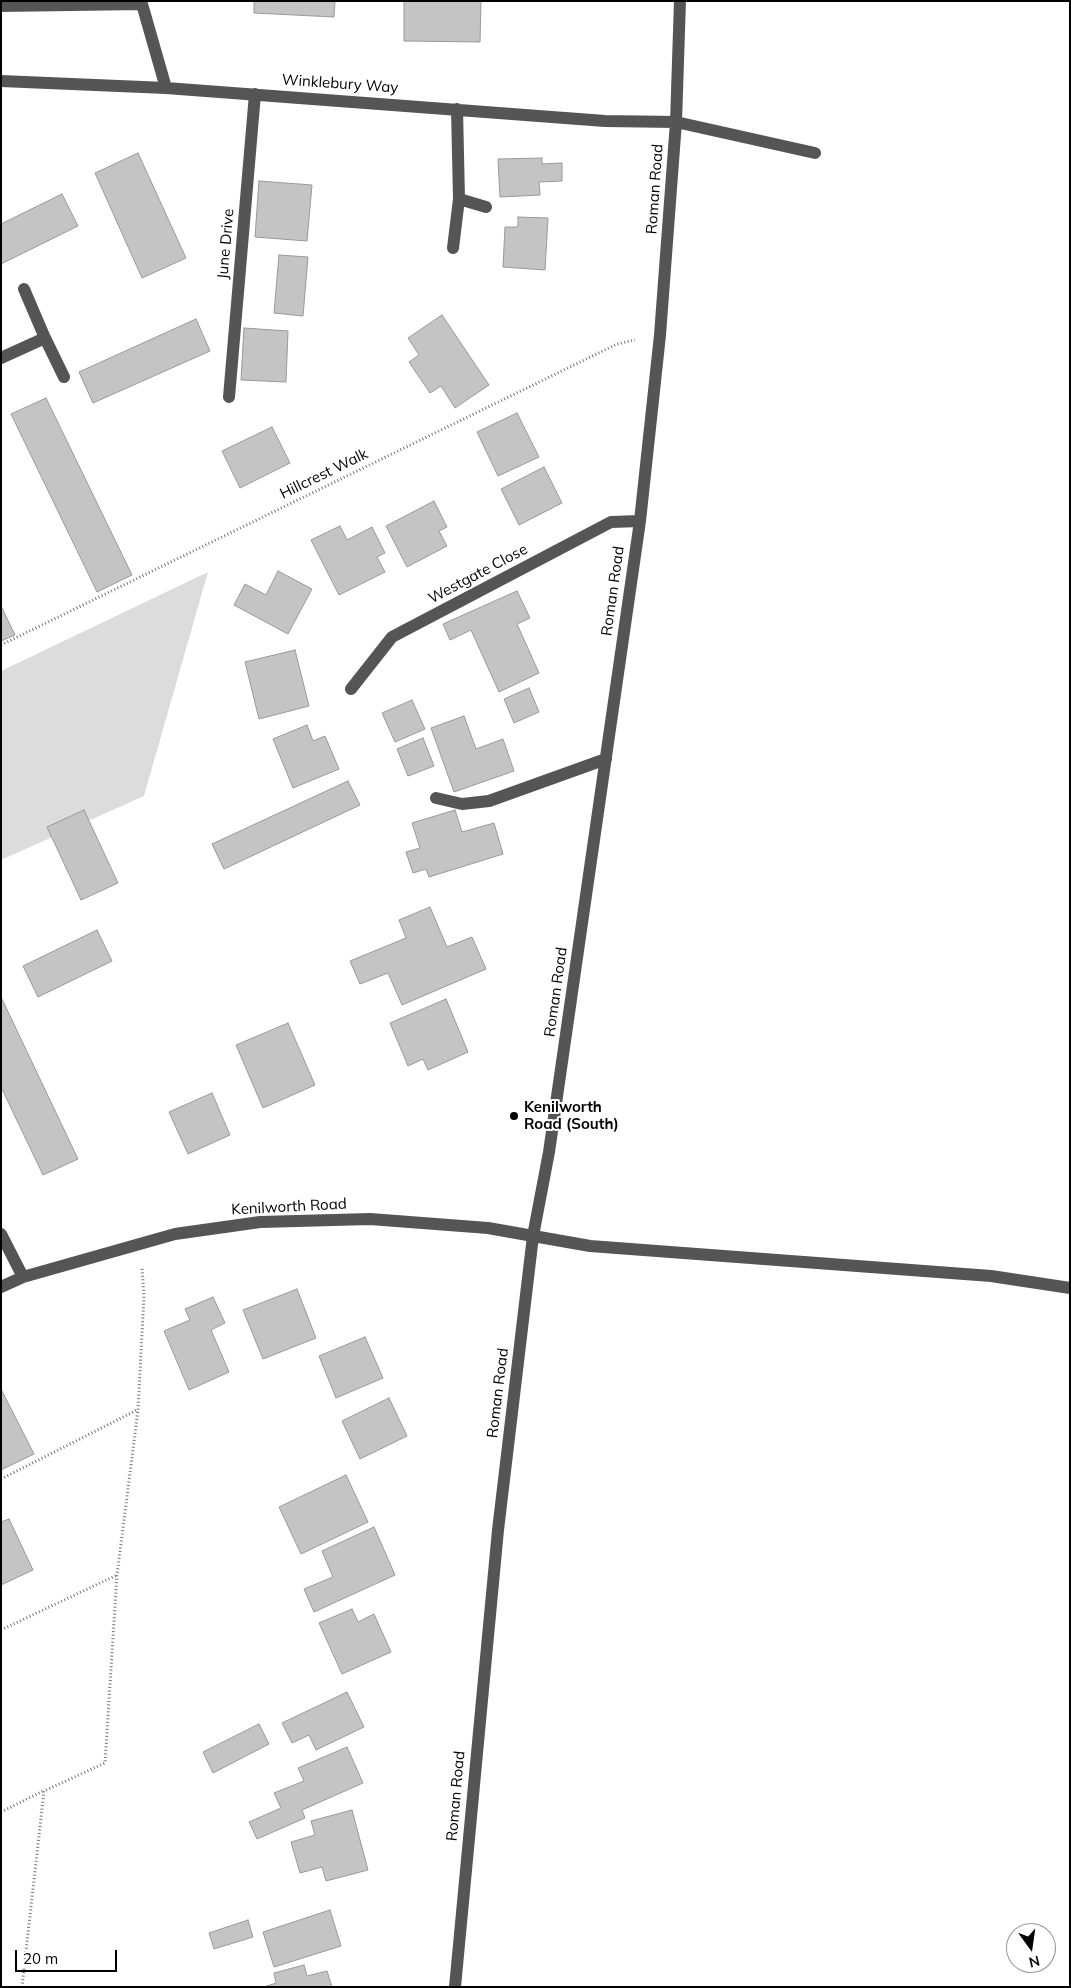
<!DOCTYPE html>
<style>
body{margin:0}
#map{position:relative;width:1071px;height:1988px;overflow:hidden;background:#fff;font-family:Mulish,sans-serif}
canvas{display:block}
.frame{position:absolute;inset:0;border:2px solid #000;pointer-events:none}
.north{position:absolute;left:1006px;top:1923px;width:50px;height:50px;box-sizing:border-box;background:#fff;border:1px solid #999;border-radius:50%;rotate:166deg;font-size:14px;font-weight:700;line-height:20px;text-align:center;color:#000}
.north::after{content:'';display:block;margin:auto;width:18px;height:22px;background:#000;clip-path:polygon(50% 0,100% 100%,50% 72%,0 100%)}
.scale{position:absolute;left:15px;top:1950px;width:102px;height:22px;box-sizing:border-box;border:2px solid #000;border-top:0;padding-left:6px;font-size:15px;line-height:18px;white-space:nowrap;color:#000;-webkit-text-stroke:4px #fff;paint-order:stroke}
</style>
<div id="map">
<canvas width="1071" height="1988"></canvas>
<div class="frame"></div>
<div class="north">N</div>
<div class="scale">20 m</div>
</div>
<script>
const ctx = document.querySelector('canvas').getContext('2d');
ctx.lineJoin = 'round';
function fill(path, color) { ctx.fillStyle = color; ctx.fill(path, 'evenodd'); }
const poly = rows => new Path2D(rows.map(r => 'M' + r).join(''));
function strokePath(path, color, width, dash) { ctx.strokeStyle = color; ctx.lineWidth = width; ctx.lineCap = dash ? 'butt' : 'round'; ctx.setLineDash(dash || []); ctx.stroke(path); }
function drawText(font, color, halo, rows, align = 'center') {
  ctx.font = font + ' Mulish,sans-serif'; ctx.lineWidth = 4; ctx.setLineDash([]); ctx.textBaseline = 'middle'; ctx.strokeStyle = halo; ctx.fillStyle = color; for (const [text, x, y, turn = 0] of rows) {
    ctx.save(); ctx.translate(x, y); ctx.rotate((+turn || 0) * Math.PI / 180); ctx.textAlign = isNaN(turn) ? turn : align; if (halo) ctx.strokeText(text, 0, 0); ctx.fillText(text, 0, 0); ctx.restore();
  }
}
const green = poly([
 [208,572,144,796,1,860,1,671]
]);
const building = poly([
 [254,1,335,1,334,17,254,13,254,1],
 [404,1,481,1,480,42,404,41,404,1],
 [138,153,186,258,142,278,95,173,138,153],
 [542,158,542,164,562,163,562,181,539,182,540,195,500,197,498,159,542,158],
 [259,181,312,185,307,241,255,237,259,181],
 [62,194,78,226,1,264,1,224,62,194],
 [518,217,548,218,545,270,503,267,505,227,518,227,518,217],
 [279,255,308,257,303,316,274,313,279,255],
 [442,315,489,385,455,408,441,386,430,393,409,362,419,355,408,338,442,315],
 [196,319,210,351,93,403,79,372,196,319],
 [244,328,288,331,286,382,241,380,244,328],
 [46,398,132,575,97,592,11,414,46,398],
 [517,413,539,457,498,476,477,432,517,413],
 [272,427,290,463,240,488,222,451,272,427],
 [544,467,562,503,519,525,501,489,544,467],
 [434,501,447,527,439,531,447,546,407,567,386,526,434,501],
 [340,526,347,540,372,527,385,553,377,557,385,572,339,595,311,540,340,526],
 [278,571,312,589,288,634,234,605,245,584,266,595,278,571],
 [517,591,530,618,517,624,539,673,499,692,471,630,450,640,443,624,517,591],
 [1,606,15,635,1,641,1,606],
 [295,650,309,706,259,719,245,662,295,650],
 [529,688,539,712,514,723,504,699,529,688],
 [412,700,425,729,395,742,382,713,412,700],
 [464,716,476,749,503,739,514,771,454,792,431,728,464,716],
 [307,725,313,741,325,736,339,769,293,788,273,739,307,725],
 [423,738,434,766,408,776,397,749,423,738],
 [348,781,360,805,224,869,212,844,348,781],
 [84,810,118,883,81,900,47,827,84,810],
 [455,810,462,832,494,823,503,854,429,877,426,869,413,873,406,852,420,848,412,823,455,810],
 [430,907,447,947,472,937,486,969,402,1005,388,973,360,984,350,961,406,938,399,920,430,907],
 [97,930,112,961,38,997,23,966,97,930],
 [1,997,78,1159,43,1175,1,1087,1,997],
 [446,999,468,1052,428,1070,423,1059,408,1066,390,1023,446,999],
 [288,1023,315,1085,263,1108,236,1045,288,1023],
 [212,1093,230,1135,188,1154,169,1112,212,1093],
 [297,1289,316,1338,263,1359,243,1310,297,1289],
 [213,1297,225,1323,211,1330,229,1372,189,1390,164,1331,190,1320,185,1309,213,1297],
 [365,1337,383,1378,336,1398,319,1356,365,1337],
 [1,1389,34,1454,1,1470,1,1389],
 [389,1398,407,1436,360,1459,342,1421,389,1398],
 [346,1475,368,1522,301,1554,279,1507,346,1475],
 [9,1519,33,1570,1,1585,1,1522,9,1519],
 [374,1527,395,1575,314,1612,304,1589,333,1577,322,1551,374,1527],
 [352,1609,358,1622,374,1614,391,1652,342,1674,319,1623,352,1609],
 [347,1692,364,1727,316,1750,309,1735,292,1743,282,1723,347,1692],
 [259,1724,269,1744,213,1773,203,1752,259,1724],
 [347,1747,363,1783,302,1810,305,1818,257,1839,249,1822,281,1808,274,1793,304,1781,298,1768,347,1747],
 [352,1810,368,1870,326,1881,322,1867,300,1873,291,1842,315,1835,311,1821,352,1810],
 [330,1910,341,1946,274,1967,263,1932,330,1910],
 [248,1920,253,1937,214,1949,209,1933,248,1920],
 [304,1965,307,1976,327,1971,332,1987,264,1987,276,1983,274,1973,304,1965]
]);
const path = poly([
 [1,645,617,344,635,340],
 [1,1479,137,1410],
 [1,1630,117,1575],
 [1,1812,43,1791],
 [22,1987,44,1791,105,1763,117,1575,138,1410,144,1296,142,1268]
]);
const minor = poly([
 [1,6,142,4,166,88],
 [1,81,166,88,605,121,676,122,815,153],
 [459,199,486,207],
 [453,248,459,199,457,109],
 [24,289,45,338,64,377],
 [1,358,45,338],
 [229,397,255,94],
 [351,689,392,637,611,522,640,521],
 [436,798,462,804,489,801,606,759],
 [1,1234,23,1277],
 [1,1287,23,1277,175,1234,260,1222,370,1219,488,1228,590,1246,991,1276,1070,1288],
 [455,1987,498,1530,533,1236,549,1152,640,521,660,335,676,122,680,1]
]);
const markers = [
 [514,1116,5,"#000"]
];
const streetNames = [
 ["Winklebury Way",340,84,4],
 ["Roman Road",655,189,-86],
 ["June Drive",226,244,-85],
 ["Hillcrest Walk",324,474,-26],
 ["Westgate Close",478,574,-28],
 ["Roman Road",613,591,-82],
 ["Roman Road",556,992,-82],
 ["Kenilworth Road",289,1207,-3],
 ["Roman Road",498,1393,-83],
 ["Roman Road",456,1796,-85]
];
const poiNames = [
 ["Kenilworth",524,1107],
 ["Road (South)",524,1124]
];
fill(green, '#dcdcdc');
fill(building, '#c4c4c4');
strokePath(building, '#999', 1);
strokePath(path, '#777', 3, [1, 2.5]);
strokePath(minor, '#555', 12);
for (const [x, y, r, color] of markers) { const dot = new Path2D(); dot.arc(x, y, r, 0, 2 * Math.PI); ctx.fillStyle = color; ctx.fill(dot); strokePath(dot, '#fff', 2); }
drawText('15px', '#000', '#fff', streetNames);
drawText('bold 15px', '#000', '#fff', poiNames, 'left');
</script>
